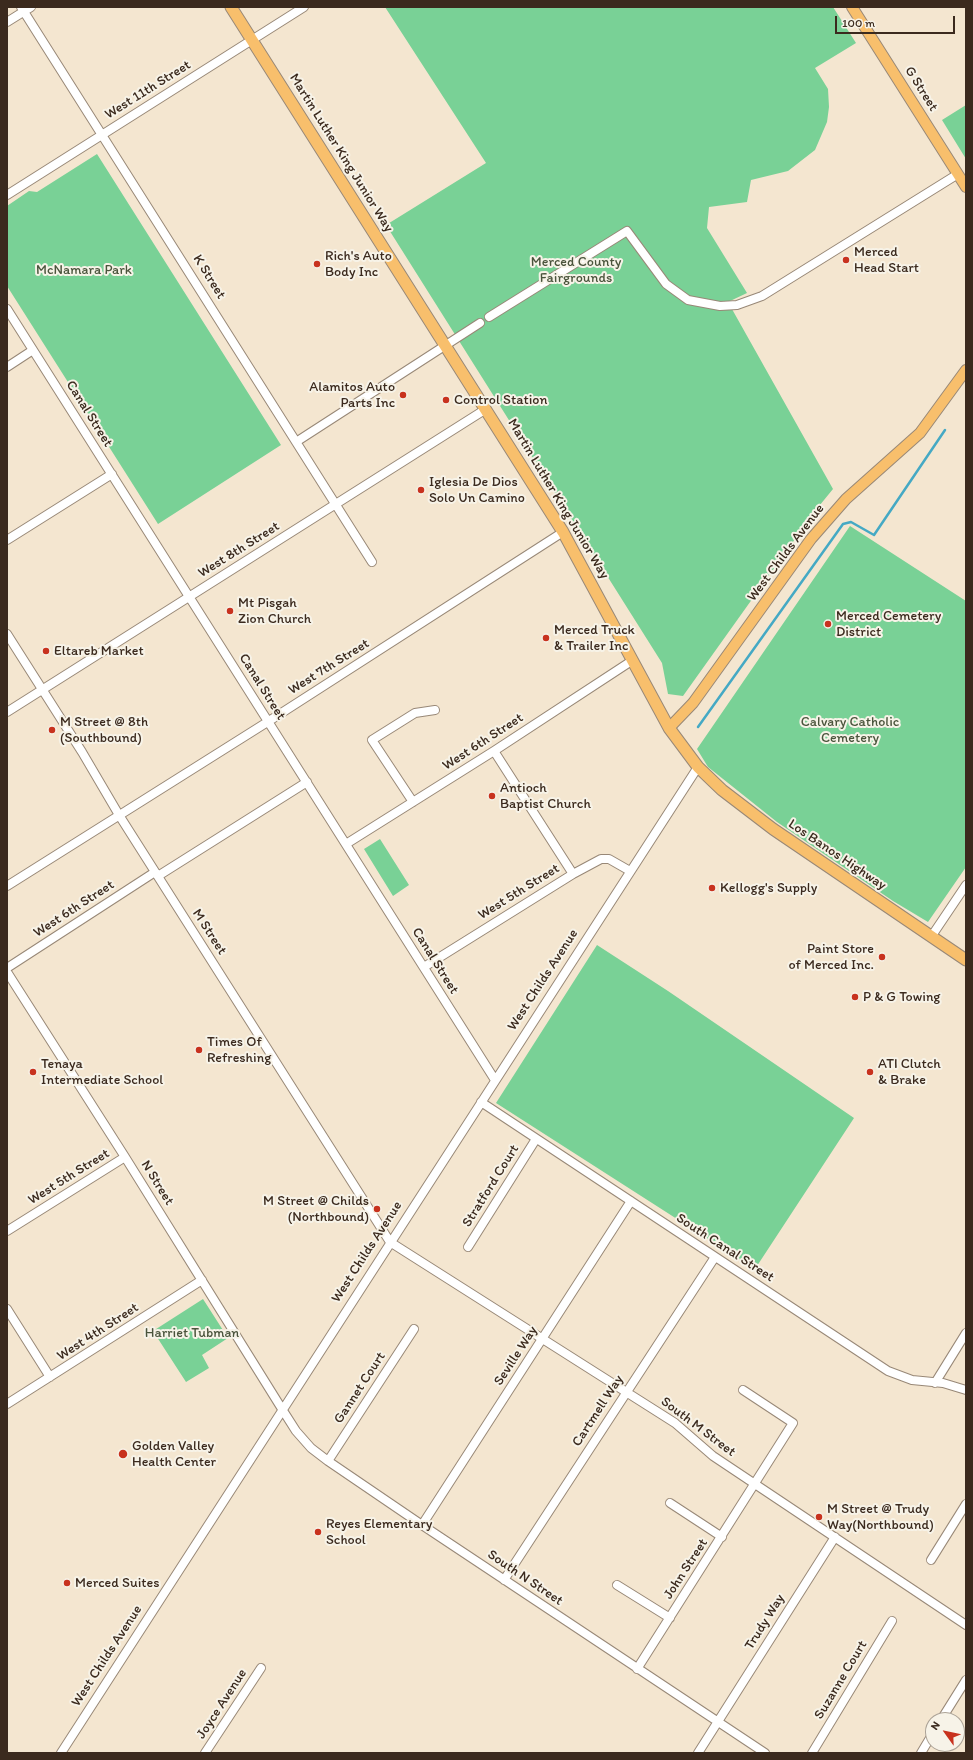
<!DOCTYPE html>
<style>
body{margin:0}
#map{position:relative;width:973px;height:1760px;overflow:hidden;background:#f4e6d0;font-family:Itim,sans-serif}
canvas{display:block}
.frame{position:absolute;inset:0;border:8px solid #3b2a1e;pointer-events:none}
.north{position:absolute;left:925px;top:1712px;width:40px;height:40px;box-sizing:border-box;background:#f7f3e8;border:1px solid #aca397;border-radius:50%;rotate:303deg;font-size:11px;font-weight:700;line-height:16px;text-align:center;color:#3b2a1e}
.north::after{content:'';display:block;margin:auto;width:14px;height:18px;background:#c8321e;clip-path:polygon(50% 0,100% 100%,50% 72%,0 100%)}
.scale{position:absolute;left:835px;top:16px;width:120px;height:18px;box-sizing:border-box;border:2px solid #3b2a1e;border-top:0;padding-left:5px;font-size:12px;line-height:14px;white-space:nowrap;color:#3b2a1e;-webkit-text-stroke:3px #f7f3e8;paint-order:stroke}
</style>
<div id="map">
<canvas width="973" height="1760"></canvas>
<div class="frame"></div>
<div class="north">N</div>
<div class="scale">100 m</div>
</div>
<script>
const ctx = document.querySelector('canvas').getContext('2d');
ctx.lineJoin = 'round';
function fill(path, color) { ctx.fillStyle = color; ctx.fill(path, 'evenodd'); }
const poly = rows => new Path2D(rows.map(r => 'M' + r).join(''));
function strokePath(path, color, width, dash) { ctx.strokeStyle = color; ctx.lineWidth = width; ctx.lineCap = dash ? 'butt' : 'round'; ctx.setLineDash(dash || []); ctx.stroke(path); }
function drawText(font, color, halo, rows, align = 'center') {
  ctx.font = font + ' Itim,sans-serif'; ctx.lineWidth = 4; ctx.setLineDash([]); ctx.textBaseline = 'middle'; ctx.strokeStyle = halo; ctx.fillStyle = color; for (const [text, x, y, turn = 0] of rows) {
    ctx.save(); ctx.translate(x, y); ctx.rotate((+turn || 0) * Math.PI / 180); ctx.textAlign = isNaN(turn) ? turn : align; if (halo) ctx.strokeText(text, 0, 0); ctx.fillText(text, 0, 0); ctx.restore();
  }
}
const green = poly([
 [385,7,833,7,856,43,815,68,828,89,829,107,827,122,815,150,788,171,751,180,747,202,709,207,707,228,747,293,728,302,833,489,815,511,683,696,668,694,662,663,386,225,486,163],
 [966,105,966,159,942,120],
 [97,154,281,445,158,524,7,286,7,206,29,191,37,192],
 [850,526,966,601,966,867,928,922,893,901,777,822,708,767,697,749],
 [380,839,409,885,393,896,364,849],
 [597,945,668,991,854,1118,755,1269,496,1103],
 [203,1299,228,1338,202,1355,209,1368,186,1382,153,1331]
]);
const stream = poly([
 [698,727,843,524,851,522,874,535,945,430]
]);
const minor = poly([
 [21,7,372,562],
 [7,22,31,7],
 [7,195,304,7],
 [7,309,495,1080],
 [489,317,627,231,666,284,688,300,720,306,737,305,762,296,958,174],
 [7,367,33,350],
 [296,442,480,323],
 [7,540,112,474],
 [7,634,82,752,119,815,390,1242,675,1423,713,1456,966,1625],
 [7,712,486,409],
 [494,751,573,874],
 [413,802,372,740,415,713,435,710],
 [346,844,494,751,633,660],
 [158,876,307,782],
 [7,886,269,721,563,532],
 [931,937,966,885],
 [424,967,573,874,601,859,609,859,630,871],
 [7,968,155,872],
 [7,972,125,1157,282,1409,296,1431,311,1448,328,1461,422,1525,765,1753],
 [481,1102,888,1371,912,1380,943,1383,966,1390],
 [7,1231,125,1157],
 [468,1247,536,1139],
 [7,1309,50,1377],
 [935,1383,966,1333],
 [7,1404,202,1280],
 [328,1461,414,1329],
 [670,1503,722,1537],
 [422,1525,631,1201],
 [931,1560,966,1504],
 [504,1580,715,1257],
 [617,1585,670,1618],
 [637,1669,793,1423,743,1390],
 [941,1720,966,1680],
 [61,1753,698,767],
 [205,1753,261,1668],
 [698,1753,835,1537],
 [812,1753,892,1621],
 [921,1753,933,1733]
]);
const major = poly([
 [852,7,966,187],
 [669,728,693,703,811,539,846,499,920,433,966,370]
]);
const highway = poly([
 [231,7,563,532,669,728,698,767,722,790,773,829,966,960]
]);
const markers = [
 [846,260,4,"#c8321e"],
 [317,264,4,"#c8321e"],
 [403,395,4,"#c8321e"],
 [446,400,4,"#c8321e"],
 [421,490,4,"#c8321e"],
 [230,611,4,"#c8321e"],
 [828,624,4,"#c8321e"],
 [546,638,4,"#c8321e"],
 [46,651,4,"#c8321e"],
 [52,730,4,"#c8321e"],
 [492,796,4,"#c8321e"],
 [712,888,4,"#c8321e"],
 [882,957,4,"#c8321e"],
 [855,997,4,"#c8321e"],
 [199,1050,4,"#c8321e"],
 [33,1072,4,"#c8321e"],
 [870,1072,4,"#c8321e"],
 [377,1209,4,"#c8321e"],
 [123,1454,5,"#c8321e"],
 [819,1517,4,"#c8321e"],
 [318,1532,4,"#c8321e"],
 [67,1583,4,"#c8321e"]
];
const streetNames = [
 ["G Street",921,89,58],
 ["West 11th Street",148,90,-32],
 ["Martin Luther King Junior Way",341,153,58],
 ["K Street",209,277,58],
 ["Canal Street",89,414,58],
 ["Martin Luther King Junior Way",558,499,59],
 ["West 8th Street",239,550,-32],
 ["West Childs Avenue",786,553,-53],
 ["West 7th Street",329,667,-32],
 ["Canal Street",262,687,58],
 ["West 6th Street",483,742,-33],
 ["Los Banos Highway",837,855,34],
 ["West 5th Street",519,892,-32],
 ["West 6th Street",74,909,-33],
 ["M Street",209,932,57],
 ["Canal Street",435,961,58],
 ["West Childs Avenue",543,980,-57],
 ["West 5th Street",69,1177,-32],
 ["N Street",157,1183,58],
 ["Stratford Court",491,1186,-58],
 ["South Canal Street",725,1248,33],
 ["West Childs Avenue",367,1252,-57],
 ["West 4th Street",98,1332,-33],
 ["Seville Way",516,1356,-57],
 ["Gannet Court",360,1388,-57],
 ["Cartmell Way",598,1411,-57],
 ["South M Street",698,1427,37],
 ["John Street",686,1569,-57],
 ["South N Street",525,1578,34],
 ["Trudy Way",765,1622,-58],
 ["West Childs Avenue",107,1656,-57],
 ["Suzanne Court",841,1680,-59],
 ["Joyce Avenue",222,1704,-57]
];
const poiNames = [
 ["Merced",854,252],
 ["Head Start",854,268],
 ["Rich's Auto",325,256],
 ["Body Inc",325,272],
 ["Alamitos Auto",395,387,"right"],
 ["Parts Inc",395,403,"right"],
 ["Control Station",454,400],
 ["Iglesia De Dios",429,482],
 ["Solo Un Camino",429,498],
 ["Mt Pisgah",238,603],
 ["Zion Church",238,619],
 ["Merced Cemetery",836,616],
 ["District",836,632],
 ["Merced Truck",554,630],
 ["& Trailer Inc",554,646],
 ["Eltareb Market",54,651],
 ["M Street @ 8th",60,722],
 ["(Southbound)",60,738],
 ["Antioch",500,788],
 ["Baptist Church",500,804],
 ["Kellogg's Supply",720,888],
 ["Paint Store",874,949,"right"],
 ["of Merced Inc.",874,965,"right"],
 ["P & G Towing",863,997],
 ["Times Of",207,1042],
 ["Refreshing",207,1058],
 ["Tenaya",41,1064],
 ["Intermediate School",41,1080],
 ["ATI Clutch",878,1064],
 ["& Brake",878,1080],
 ["M Street @ Childs",369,1201,"right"],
 ["(Northbound)",369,1217,"right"],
 ["Golden Valley",132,1446],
 ["Health Center",132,1462],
 ["M Street @ Trudy",827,1509],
 ["Way(Northbound)",827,1525],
 ["Reyes Elementary",326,1524],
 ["School",326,1540],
 ["Merced Suites",75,1583]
];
const parkNames = [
 ["Merced County",576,262],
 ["Fairgrounds",576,278],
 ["McNamara Park",84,270],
 ["Calvary Catholic",850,722],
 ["Cemetery",850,738],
 ["Harriet Tubman",192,1333]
];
fill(green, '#79d196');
strokePath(stream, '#45a9c4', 2.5);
strokePath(minor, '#988877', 10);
strokePath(major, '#988877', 12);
strokePath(highway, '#988877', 13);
strokePath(minor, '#fff', 8);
strokePath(major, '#f8bf6c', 10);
strokePath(highway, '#f8bf6c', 11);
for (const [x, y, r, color] of markers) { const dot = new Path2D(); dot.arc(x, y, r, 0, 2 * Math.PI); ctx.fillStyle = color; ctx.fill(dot); strokePath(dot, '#f7f3e8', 1.5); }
drawText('14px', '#3b2a1e', '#f7f3e8', streetNames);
drawText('14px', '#3b2a1e', '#f7f3e8', poiNames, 'left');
drawText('14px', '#4a543c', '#f7f3e8', parkNames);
</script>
